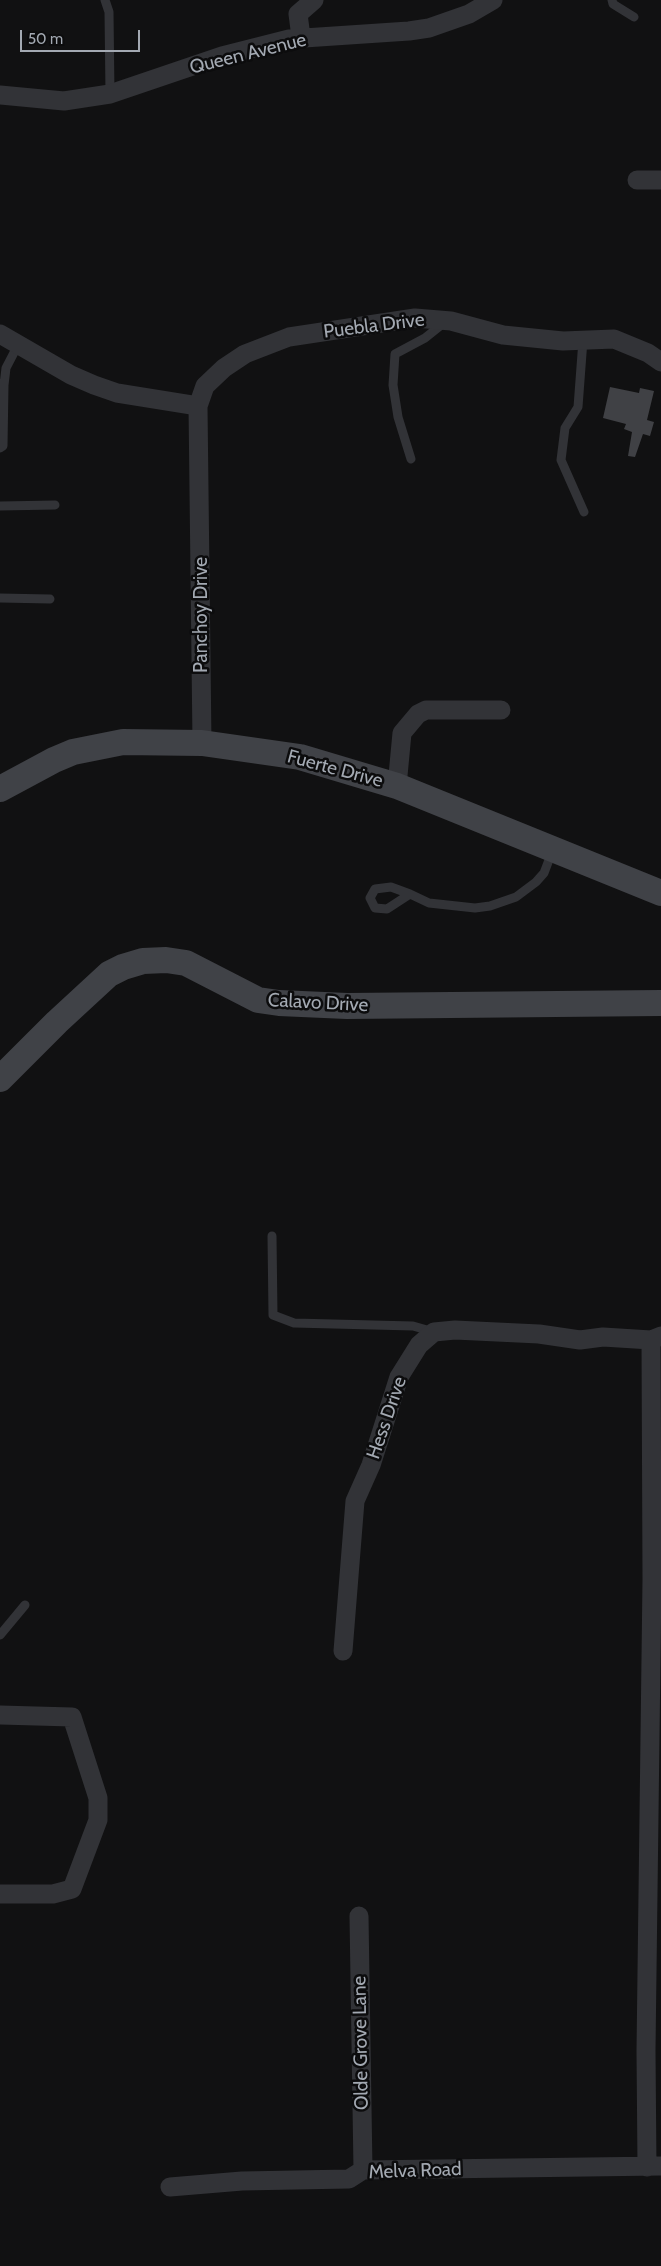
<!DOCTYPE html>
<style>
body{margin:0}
#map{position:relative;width:661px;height:2266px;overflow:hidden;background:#111112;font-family:Cabin,sans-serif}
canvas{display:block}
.scale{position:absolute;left:20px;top:30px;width:120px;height:22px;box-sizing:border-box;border:2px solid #a3a9b2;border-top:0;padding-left:6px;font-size:15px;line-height:18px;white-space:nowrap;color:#a3a9b2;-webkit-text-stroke:4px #0c0c0d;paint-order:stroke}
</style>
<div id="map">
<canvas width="661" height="2266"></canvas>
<div class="scale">50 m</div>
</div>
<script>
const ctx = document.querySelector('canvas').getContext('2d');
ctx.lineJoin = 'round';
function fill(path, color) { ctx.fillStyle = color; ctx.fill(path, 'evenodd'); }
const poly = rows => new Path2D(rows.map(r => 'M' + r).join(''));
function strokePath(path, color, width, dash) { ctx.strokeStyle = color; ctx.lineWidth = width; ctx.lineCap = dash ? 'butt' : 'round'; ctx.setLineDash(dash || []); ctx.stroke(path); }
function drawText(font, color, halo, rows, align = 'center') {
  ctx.font = font + ' Cabin,sans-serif'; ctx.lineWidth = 5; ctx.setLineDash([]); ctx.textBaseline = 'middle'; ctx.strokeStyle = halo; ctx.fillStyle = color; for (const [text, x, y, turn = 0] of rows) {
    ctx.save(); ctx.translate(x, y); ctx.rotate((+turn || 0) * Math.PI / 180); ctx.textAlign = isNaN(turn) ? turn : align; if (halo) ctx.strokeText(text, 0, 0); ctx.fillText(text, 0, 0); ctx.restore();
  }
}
const building = poly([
 [610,387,639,393,640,388,654,391,647,420,654,422,650,436,643,434,635,457,628,456,632,432,624,429,626,424,603,418]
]);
const lane = poly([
 [105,0,109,12,110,94],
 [612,0,613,4,634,17],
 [583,340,578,407,565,428,561,460,584,512],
 [0,384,4,385,3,446,0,448],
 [4,385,6,368,19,343],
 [411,459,398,417,393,385,395,354,425,338,445,322],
 [0,506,55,505],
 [0,598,50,599],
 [410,894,387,909,375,908,370,898,375,889,391,887,410,894,429,903,475,908,490,906,516,897,536,882,544,873,552,852],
 [272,1236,273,1315,294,1323,413,1326,434,1332],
 [0,1635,25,1605]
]);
const street = poly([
 [301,37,298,14,314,0],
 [0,95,64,101,110,94,222,56,289,39,409,31,429,28,469,14,493,0],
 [637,180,661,180],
 [0,334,71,375,94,385,117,393,198,406],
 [202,743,198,406,205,386,224,368,245,354,289,337,415,318,451,321,503,335,563,341,614,339,648,353,661,362],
 [397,786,402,733,418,714,426,710,501,710],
 [343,1651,355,1501,371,1465,399,1377,419,1345,434,1332,455,1330,539,1334,580,1340,603,1337,651,1340,661,1336],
 [0,1715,72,1717,98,1798,98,1820,72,1889,53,1894,0,1894],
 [359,1916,363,2170],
 [647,2167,646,2051,652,1579,651,1340],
 [170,2187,242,2181,349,2179,363,2170,661,2166]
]);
const secondary = poly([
 [0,789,54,760,73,752,123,742,202,743,300,757,397,786,661,893],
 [0,1079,57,1022,109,974,123,967,143,961,166,960,186,963,258,1000,279,1003,347,1006,661,1003]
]);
const streetNames = [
 ["Queen Avenue",248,54,-14],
 ["Puebla Drive",374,326,-7],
 ["Panchoy Drive",201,615,-90],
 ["Fuerte Drive",335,769,15],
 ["Calavo Drive",318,1003,3],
 ["Hess Drive",387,1418,-71],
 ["Olde Grove Lane",361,2043,-91],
 ["Melva Road",415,2171,-2]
];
fill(building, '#404145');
strokePath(lane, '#323337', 9);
strokePath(street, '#323337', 19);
strokePath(secondary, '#404247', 26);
drawText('19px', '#a3a9b2', '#0c0c0d', streetNames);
</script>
